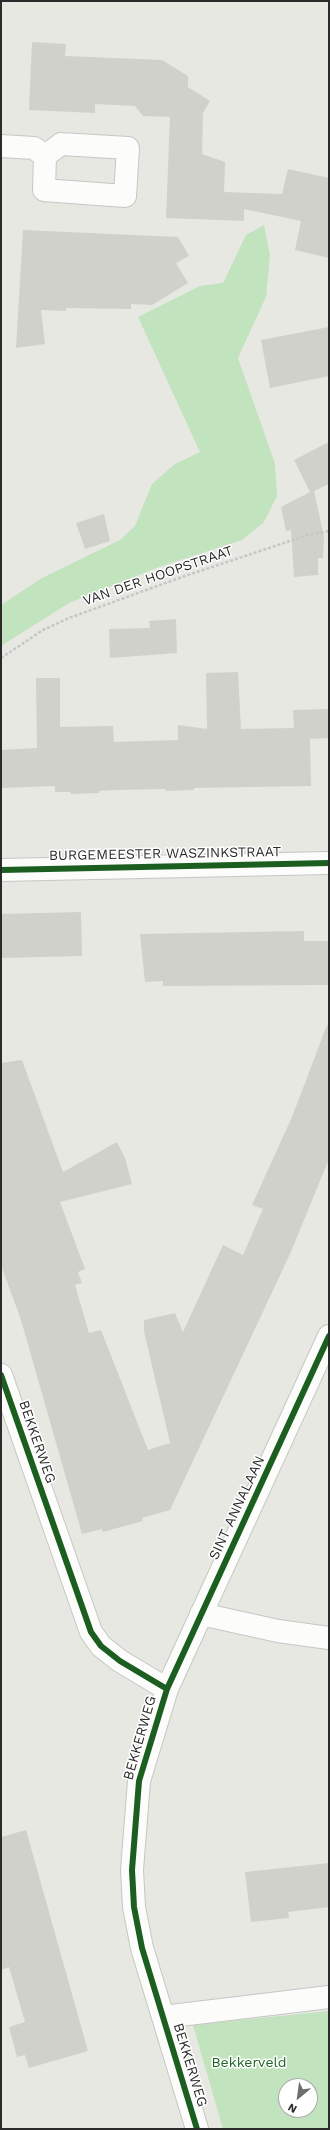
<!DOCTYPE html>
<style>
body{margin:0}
#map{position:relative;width:330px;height:2130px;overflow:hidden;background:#e8e8e2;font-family:"Work Sans",sans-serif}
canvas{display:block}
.frame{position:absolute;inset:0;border:2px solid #2b2b2b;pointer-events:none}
.north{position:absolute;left:278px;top:2078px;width:40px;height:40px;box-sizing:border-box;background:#fff;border:1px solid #aaa;border-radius:50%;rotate:209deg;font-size:11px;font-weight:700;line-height:16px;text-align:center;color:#2b2b2b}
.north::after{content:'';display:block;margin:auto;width:14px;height:18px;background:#6d6d6b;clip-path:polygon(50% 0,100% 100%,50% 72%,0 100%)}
</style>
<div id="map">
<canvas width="330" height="2130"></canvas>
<div class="frame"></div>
<div class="north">N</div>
</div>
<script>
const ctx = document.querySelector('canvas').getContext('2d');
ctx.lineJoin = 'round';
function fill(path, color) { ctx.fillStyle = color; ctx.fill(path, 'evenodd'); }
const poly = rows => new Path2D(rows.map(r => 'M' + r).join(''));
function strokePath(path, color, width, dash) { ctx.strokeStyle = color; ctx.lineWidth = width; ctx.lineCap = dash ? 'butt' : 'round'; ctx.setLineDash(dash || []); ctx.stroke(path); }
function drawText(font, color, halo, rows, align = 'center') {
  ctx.font = font + ' "Work Sans",sans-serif'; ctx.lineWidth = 3; ctx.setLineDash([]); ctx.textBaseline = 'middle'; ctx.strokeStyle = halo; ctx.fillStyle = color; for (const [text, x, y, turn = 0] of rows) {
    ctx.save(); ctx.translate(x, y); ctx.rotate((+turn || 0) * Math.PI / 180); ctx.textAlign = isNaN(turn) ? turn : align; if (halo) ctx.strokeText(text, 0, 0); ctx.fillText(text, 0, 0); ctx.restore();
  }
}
const green = poly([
 [264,225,270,255,266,297,238,358,275,464,277,496,264,522,242,540,159,567,69,603,1,646,1,605,42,578,120,540,135,526,152,484,175,464,200,452,138,317,200,286,223,283,246,235],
 [329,2011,329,2129,223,2129,193,2025],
 [286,2086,310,2086,310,2110,286,2110]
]);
const building = poly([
 [32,42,66,44,65,56,162,60,188,76,188,87,210,101,203,113,202,154,225,162,224,192,282,194,288,169,329,178,329,258,295,250,301,221,244,209,244,221,166,218,170,117,143,116,135,106,95,104,95,113,29,110],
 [23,230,178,237,189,256,176,263,188,283,152,305,131,304,131,309,66,308,66,311,41,310,45,344,16,348],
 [329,327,329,376,270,388,261,340],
 [329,442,329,484,314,491,324,537,323,558,318,558,318,575,294,577,291,530,286,531,281,507,310,492,294,460],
 [104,514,110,541,85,549,76,523],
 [176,619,177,653,110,658,109,629,150,628,149,621],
 [238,672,241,729,294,728,293,710,329,709,329,738,310,739,311,786,194,788,194,790,166,791,165,789,115,790,99,791,99,793,71,794,70,792,55,792,55,786,1,788,1,750,37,748,36,678,60,678,60,727,113,726,114,742,178,740,178,725,207,729,206,673],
 [81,912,82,956,1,958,1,914],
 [304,931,304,941,329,941,329,985,163,986,163,981,145,982,140,934],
 [327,1025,329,1026,329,1159,290,1254,170,1510,142,1518,143,1521,103,1532,102,1529,82,1534,21,1320,1,1265,1,1063,22,1060,63,1172,117,1142,125,1158,132,1184,60,1202,85,1269,78,1272,82,1283,75,1285,89,1333,101,1330,148,1450,170,1443,144,1331,144,1320,175,1313,183,1332,223,1245,243,1255,263,1209,252,1205,292,1117],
 [26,1830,88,2051,29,2068,25,2055,17,2057,9,2027,25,2022,9,1967,1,1970,1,1837],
 [329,1863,329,1907,288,1912,289,1918,251,1922,245,1872]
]);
const path = poly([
 [1,658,43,630,69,618,185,576,308,535,329,531]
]);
const street = poly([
 [61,144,128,148,125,196,44,190,45,156,61,144],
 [1,146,34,148,45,156],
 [1,870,329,863],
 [1,1375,91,1632,101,1646,120,1661,167,1689],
 [201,1614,278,1631,329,1638],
 [163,2017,329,1997],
 [197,2129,142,1948,134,1907,132,1870,139,1781,167,1689,329,1336]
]);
const cycleway = poly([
 [1,870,329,863],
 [1,1375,91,1632,101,1646,120,1661,167,1689],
 [197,2129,142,1948,134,1907,132,1870,139,1781,167,1689,329,1336]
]);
const streetNames = [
 ["VAN DER HOOPSTRAAT",158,576,-19],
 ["BURGEMEESTER WASZINKSTRAAT",165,854,-1],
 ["BEKKERWEG",37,1442,71],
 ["SINT ANNALAAN",237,1508,-65],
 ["BEKKERWEG",140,1738,-74],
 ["BEKKERWEG",190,2065,73]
];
const parkNames = [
 ["Bekkerveld",249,2063]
];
fill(green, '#c1e3bd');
fill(building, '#d1d1cc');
strokePath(street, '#c6c6c5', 24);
strokePath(path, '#c6c6c6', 2.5, [3, 2]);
strokePath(street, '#fcfcfb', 22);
strokePath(cycleway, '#1b5e20', 6);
drawText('14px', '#2b2b2b', '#fff', streetNames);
drawText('14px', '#1f6325', '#fff', parkNames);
</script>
